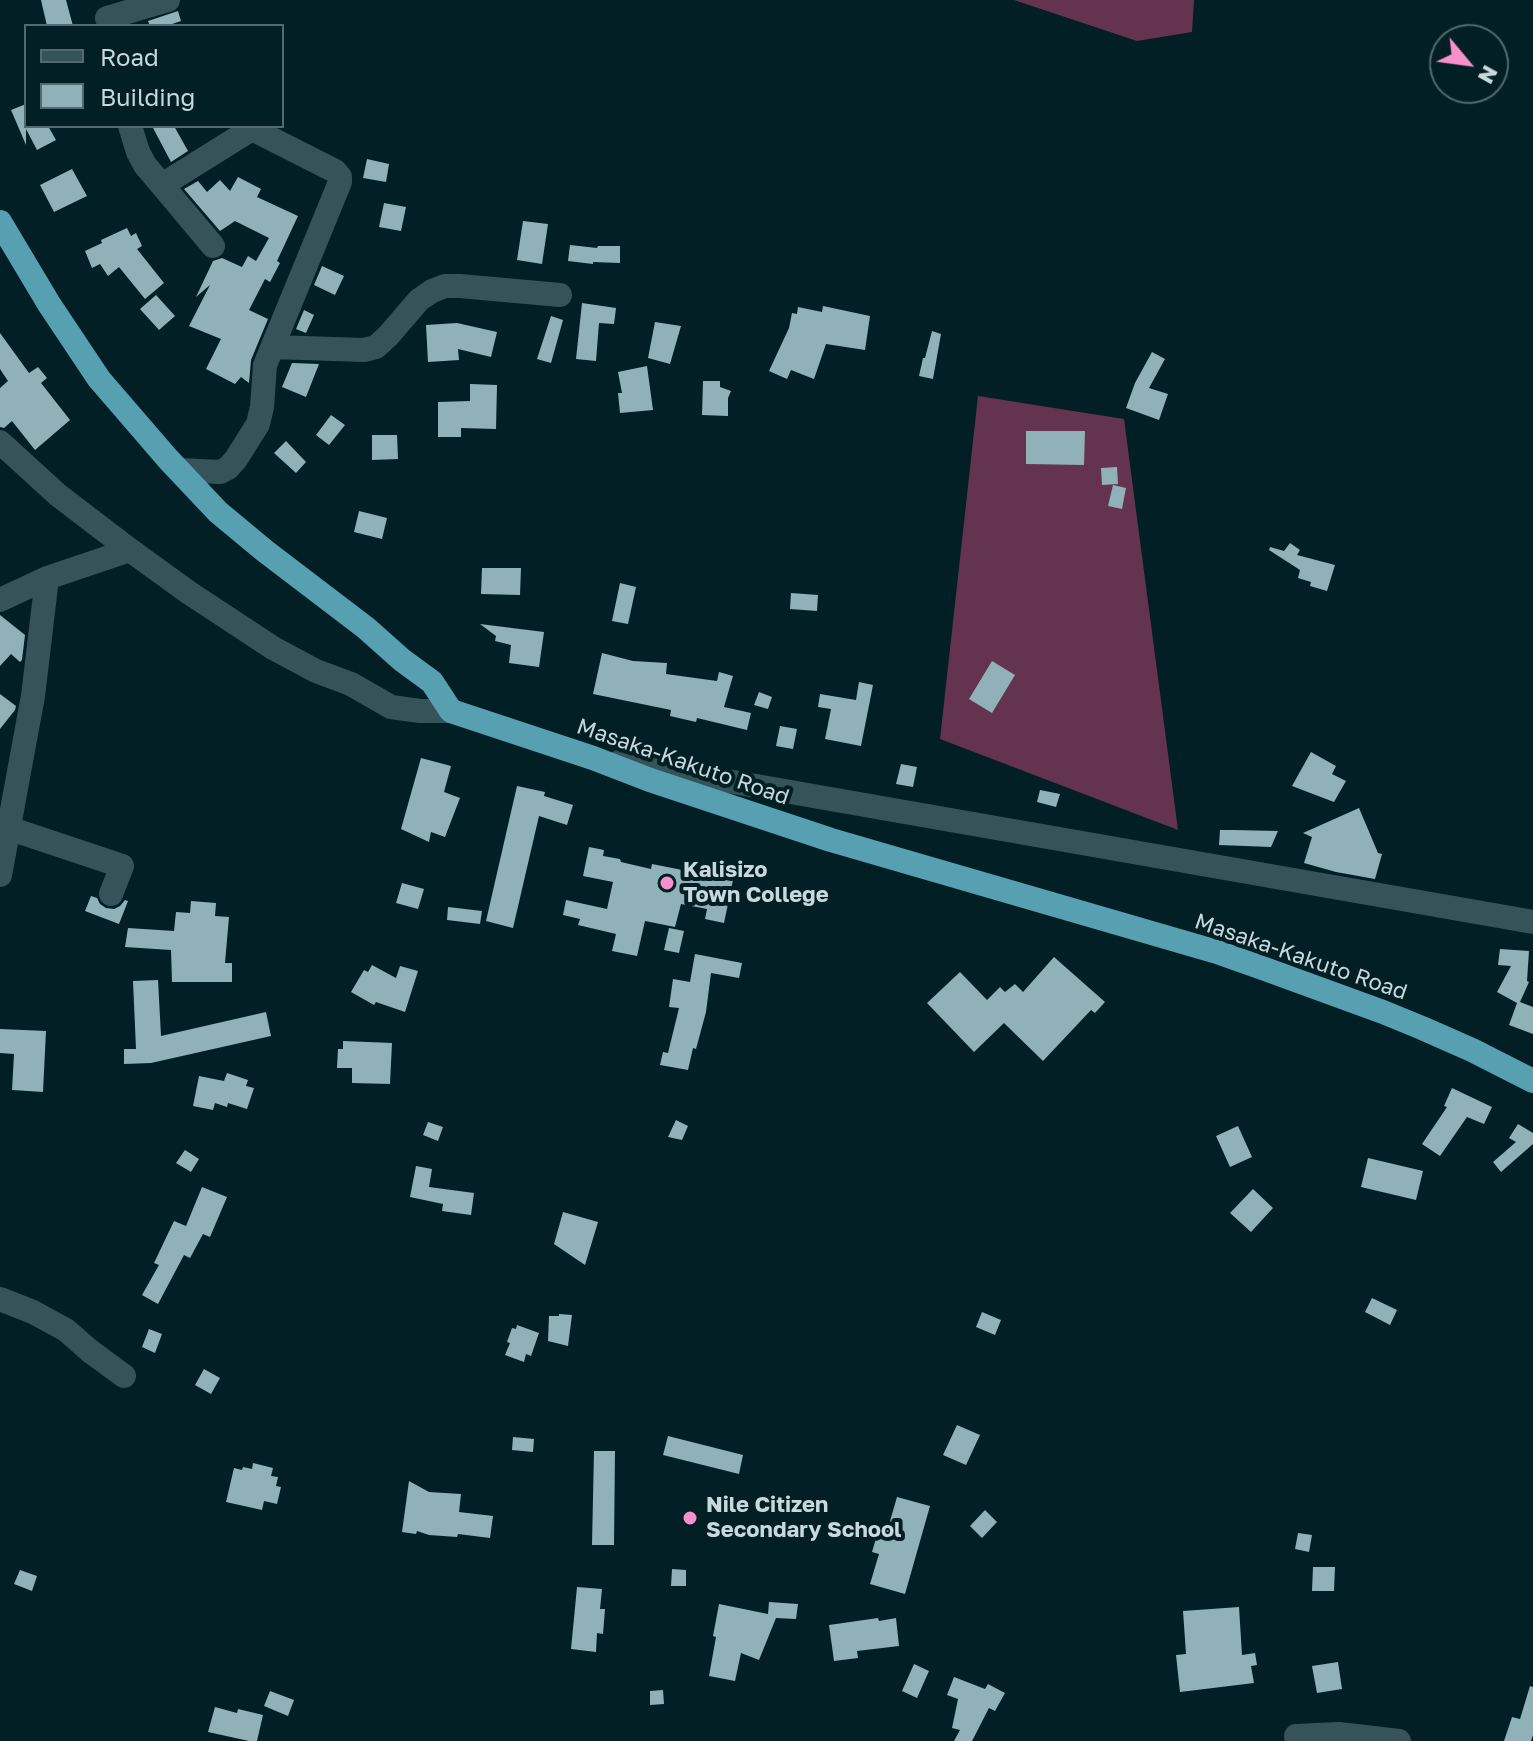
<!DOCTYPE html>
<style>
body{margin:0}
#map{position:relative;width:1533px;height:1741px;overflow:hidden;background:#021f26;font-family:"Golos Text",sans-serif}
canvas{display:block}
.legend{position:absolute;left:24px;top:24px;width:260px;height:104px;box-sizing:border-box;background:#021f26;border:2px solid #51696f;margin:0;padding:10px 14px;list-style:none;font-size:24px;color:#c8d8dc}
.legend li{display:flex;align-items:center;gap:16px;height:40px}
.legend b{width:40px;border:2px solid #51696f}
.north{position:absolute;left:1429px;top:24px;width:80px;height:80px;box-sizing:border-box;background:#021f26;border:2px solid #51696f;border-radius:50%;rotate:119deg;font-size:22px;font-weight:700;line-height:32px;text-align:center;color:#c8d8dc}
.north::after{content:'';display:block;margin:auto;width:28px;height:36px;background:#f890cb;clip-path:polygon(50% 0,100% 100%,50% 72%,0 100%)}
</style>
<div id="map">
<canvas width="1533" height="1741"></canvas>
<ul class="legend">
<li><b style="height:10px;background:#37535a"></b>Road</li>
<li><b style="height:22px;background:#91b1b9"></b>Building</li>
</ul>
<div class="north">N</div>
</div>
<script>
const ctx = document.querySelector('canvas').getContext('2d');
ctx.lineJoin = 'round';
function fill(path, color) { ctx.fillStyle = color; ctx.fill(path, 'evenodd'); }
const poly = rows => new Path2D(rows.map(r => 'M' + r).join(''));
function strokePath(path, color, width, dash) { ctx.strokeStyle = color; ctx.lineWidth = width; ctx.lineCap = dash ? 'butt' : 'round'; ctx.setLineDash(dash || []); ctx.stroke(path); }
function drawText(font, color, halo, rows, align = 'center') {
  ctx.font = font + ' "Golos Text",sans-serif'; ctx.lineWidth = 8; ctx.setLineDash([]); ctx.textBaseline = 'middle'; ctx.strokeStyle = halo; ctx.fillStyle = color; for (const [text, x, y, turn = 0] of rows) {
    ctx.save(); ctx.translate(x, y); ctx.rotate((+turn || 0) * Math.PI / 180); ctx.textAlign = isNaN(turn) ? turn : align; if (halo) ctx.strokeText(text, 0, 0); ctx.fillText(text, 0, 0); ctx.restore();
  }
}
const forest = poly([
 [1014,0,1194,0,1192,32,1137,41],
 [978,396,1124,419,1178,830,940,739]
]);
const building = poly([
 [41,0,66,0,73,26,47,26],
 [178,11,181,21,166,26,150,26,148,21],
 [26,104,26,126,48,126,56,140,37,150,26,129,26,145,11,110],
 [152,126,174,126,188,151,171,162],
 [367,159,389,164,386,182,363,178],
 [72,169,87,196,54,212,40,185],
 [238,177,261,189,257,197,298,216,277,261,280,263,270,282,265,279,249,310,268,319,251,360,249,383,241,377,235,384,206,369,221,339,189,326,210,285,196,297,213,261,222,258,242,267,248,256,256,261,269,238,235,221,220,231,184,189,198,181,207,192,220,180,230,191],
 [384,203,406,207,401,231,379,227],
 [523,221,548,224,542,264,517,260],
 [127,228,131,236,136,233,142,246,137,249,164,283,145,299,119,267,108,276,100,264,92,268,85,251,102,243,101,240],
 [570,245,597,248,598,246,620,246,620,263,593,262,593,264,568,261],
 [322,266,344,276,335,295,314,285],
 [156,295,175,316,159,330,140,309],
 [582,303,616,308,614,324,599,323,596,361,576,359],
 [823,306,870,316,865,350,826,344,814,379,791,370,787,379,769,371,789,328,792,313,797,314,798,307,822,312],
 [304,310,314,315,306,333,296,329],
 [551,316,563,320,551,363,537,359],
 [655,322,681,326,670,364,648,358],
 [457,323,497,332,491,357,458,349,459,360,428,362,426,325],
 [932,331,941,334,933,379,919,376,923,358,925,358],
 [0,333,29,373,38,367,47,378,41,383,70,420,35,450,12,421,4,428,0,427,0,388,8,381,0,369],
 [1152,352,1165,359,1149,388,1168,394,1159,420,1126,408,1135,383],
 [292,363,319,364,306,397,282,387],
 [647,366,653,410,620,413,618,393,622,393,618,372],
 [703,381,720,381,720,387,731,391,728,398,728,416,702,415],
 [470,384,497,385,496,429,461,428,461,437,438,437,438,402,470,401],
 [331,415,345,425,329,445,316,435],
 [1026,431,1085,431,1084,465,1026,464],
 [372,435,397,435,398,459,372,460],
 [286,441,306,462,296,473,274,453],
 [1117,467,1118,484,1102,485,1101,468],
 [1113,485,1126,488,1122,509,1108,506],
 [359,511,387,518,382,539,354,532],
 [1290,543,1300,550,1297,555,1335,565,1327,591,1310,586,1311,582,1298,578,1300,570,1269,550,1270,547,1284,551],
 [482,568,521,568,520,595,481,594],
 [620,583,636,587,628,624,612,621],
 [791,593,818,595,817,611,790,609],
 [0,615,25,635,22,660,20,662,11,654,0,666],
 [480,624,544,632,539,667,509,663,511,645,495,641,496,636],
 [602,653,633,661,667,663,666,674,717,681,719,672,733,676,724,707,751,713,747,730,697,718,696,722,670,716,671,710,593,694],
 [992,661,1015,675,992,713,969,699],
 [859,682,873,685,861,746,825,739,831,709,818,707,820,694,856,700],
 [759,692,772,697,768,709,754,705],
 [0,694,16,706,15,710,0,729],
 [780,726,797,729,793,749,776,746],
 [1311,752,1336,766,1332,774,1346,781,1334,802,1292,786],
 [421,758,451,766,444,792,460,798,445,837,431,832,429,842,401,829],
 [901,764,917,767,913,787,896,784],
 [517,786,545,792,544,796,573,805,567,825,539,816,513,928,486,921],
 [1040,790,1060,794,1056,807,1037,802],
 [1359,808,1378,853,1382,854,1375,879,1336,872,1304,863,1312,837,1303,833],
 [1220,830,1234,830,1278,831,1271,847,1219,845],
 [589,847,604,850,603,856,620,859,621,862,651,869,652,864,733,880,724,923,705,919,707,909,681,904,675,927,645,921,637,956,612,951,616,934,578,925,580,919,563,915,566,900,607,909,613,882,583,876],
 [402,883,424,889,418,909,396,903],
 [91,896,97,898,100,904,106,908,114,909,120,906,125,900,128,901,119,924,85,911],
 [191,901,216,903,215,916,229,917,225,963,232,963,232,982,172,982,171,950,125,947,128,928,174,931,176,912,190,913],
 [448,907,482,911,480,924,447,920],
 [669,928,684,931,679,953,664,950],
 [1500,949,1529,951,1527,981,1529,982,1520,1002,1533,1007,1533,1034,1509,1025,1517,1003,1497,992,1511,966,1498,965],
 [695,954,742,963,739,978,711,973,706,1012,696,1049,693,1048,688,1070,660,1065,663,1052,668,1053,679,1008,669,1007,673,979,690,982],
 [1054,957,1105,1002,1095,1013,1091,1010,1043,1061,1004,1023,974,1052,927,1003,960,972,987,1000,1000,987,1005,992,1015,984,1023,992],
 [372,965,396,978,400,966,418,971,405,1012,376,1002,374,1005,351,992,364,970,368,972],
 [158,980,161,1036,266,1012,271,1036,151,1063,124,1064,124,1049,136,1049,133,981],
 [0,1029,46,1031,43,1092,12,1090,14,1054,0,1053],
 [343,1041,392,1043,390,1084,352,1083,352,1068,337,1068,338,1049,343,1049],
 [227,1073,248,1080,246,1086,254,1088,247,1109,228,1103,227,1107,215,1103,213,1110,193,1106,199,1076,224,1081],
 [1452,1088,1492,1107,1484,1124,1467,1117,1440,1156,1422,1144,1447,1107,1444,1106],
 [676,1120,688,1126,682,1140,668,1137],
 [428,1122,443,1127,438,1141,423,1135],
 [1518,1124,1533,1133,1533,1144,1501,1172,1493,1162,1516,1142,1509,1138],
 [1238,1126,1252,1157,1230,1167,1216,1136],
 [185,1150,199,1159,191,1172,176,1163],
 [1368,1158,1423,1171,1416,1200,1361,1187],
 [416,1166,432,1169,429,1187,474,1193,471,1215,442,1211,443,1204,410,1197],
 [202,1187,227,1197,210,1237,203,1234,190,1258,184,1255,158,1304,142,1295,159,1265,154,1263,174,1221,186,1226],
 [1253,1189,1273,1208,1251,1232,1230,1213],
 [563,1212,598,1222,585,1265,554,1244],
 [1372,1298,1397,1310,1390,1325,1365,1312],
 [982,1312,1001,1320,995,1335,976,1327],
 [559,1314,572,1315,568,1346,548,1341,549,1316,559,1316],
 [517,1325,539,1333,531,1356,526,1354,524,1362,505,1355,510,1343,507,1342,512,1328,516,1329],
 [149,1329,162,1334,155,1353,142,1347],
 [204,1369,220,1378,211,1394,195,1385],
 [957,1425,980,1435,966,1465,943,1455],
 [668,1436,743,1455,739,1474,663,1455],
 [513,1437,534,1439,533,1452,512,1450],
 [594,1451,615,1451,614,1545,592,1545],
 [253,1463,273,1468,271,1476,278,1477,276,1486,281,1487,277,1504,264,1501,262,1510,226,1502,234,1468,242,1470,243,1467,252,1469],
 [409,1481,429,1492,461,1494,459,1512,493,1516,490,1538,458,1534,457,1537,429,1535,417,1531,416,1534,402,1532],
 [897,1497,930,1506,905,1594,870,1584,879,1554,872,1552,880,1525,888,1528],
 [985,1510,997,1522,982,1538,970,1526],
 [1298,1533,1312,1535,1309,1552,1295,1549],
 [1313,1567,1335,1567,1334,1591,1312,1591],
 [672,1569,686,1570,686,1586,671,1586],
 [20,1570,37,1576,32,1591,14,1584],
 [577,1587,602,1589,600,1609,605,1609,603,1634,597,1633,596,1652,571,1649],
 [769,1602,798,1604,796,1619,776,1618,759,1660,741,1653,735,1681,709,1676,716,1637,713,1636,719,1604,768,1614],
 [1239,1607,1242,1655,1255,1653,1257,1665,1251,1666,1254,1683,1180,1692,1176,1655,1186,1654,1183,1611],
 [878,1618,879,1621,896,1618,899,1646,857,1651,858,1658,834,1661,829,1625],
 [1338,1662,1342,1689,1317,1693,1312,1666],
 [914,1664,929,1671,917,1698,902,1691],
 [954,1677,985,1689,988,1684,1005,1693,995,1711,989,1708,972,1741,954,1741,960,1730,952,1728,958,1699,947,1695],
 [1530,1686,1533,1687,1533,1735,1531,1741,1504,1741,1512,1717,1520,1719],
 [663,1690,664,1704,650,1705,650,1691],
 [270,1691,294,1700,288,1716,264,1706],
 [215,1707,237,1713,238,1709,263,1715,257,1741,249,1741,208,1732]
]);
const minor = poly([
 [107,18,168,0],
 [130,126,138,152,145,165,213,246],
 [162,185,247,132,254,130,335,171,340,177,340,182,265,365,262,407,258,424,236,459,228,468,220,472,179,470],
 [273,347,364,350,376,347,388,336,419,300,432,291,445,286,460,286,560,295],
 [0,442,58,495,130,550,188,592,273,648,316,671,351,684,391,707,420,711,451,711],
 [0,600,47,578],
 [619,762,1533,922],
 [8,828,122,866,111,894],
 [0,875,33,696,47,578,130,550],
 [0,1299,33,1312,66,1330,90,1351,124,1376],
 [1296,1736,1339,1734,1399,1741]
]);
const highway = poly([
 [0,222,49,304,99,379,168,459,218,512,265,551,366,628,402,660,432,682,451,711,593,758,650,780,831,840,1217,952,1265,969,1383,1012,1422,1028,1472,1050,1533,1081]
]);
const markers = [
 [667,883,8,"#f890cb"],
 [690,1518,8,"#f890cb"]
];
const streetNames = [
 ["Masaka-Kakuto Road",683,762,19],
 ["Masaka-Kakuto Road",1301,957,19]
];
const poiNames = [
 ["Kalisizo",683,870],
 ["Town College",683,895],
 ["Nile Citizen",706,1505],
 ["Secondary School",706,1530]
];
fill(forest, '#63334f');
fill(building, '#91b1b9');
strokePath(minor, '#37535a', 24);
strokePath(highway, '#56a0b2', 24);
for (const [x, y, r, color] of markers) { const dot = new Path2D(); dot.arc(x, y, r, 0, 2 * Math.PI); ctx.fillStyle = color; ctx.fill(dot); strokePath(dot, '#021f26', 3); }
drawText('22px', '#c8d8dc', '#021f26', streetNames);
drawText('bold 22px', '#c8d8dc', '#021f26', poiNames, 'left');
</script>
